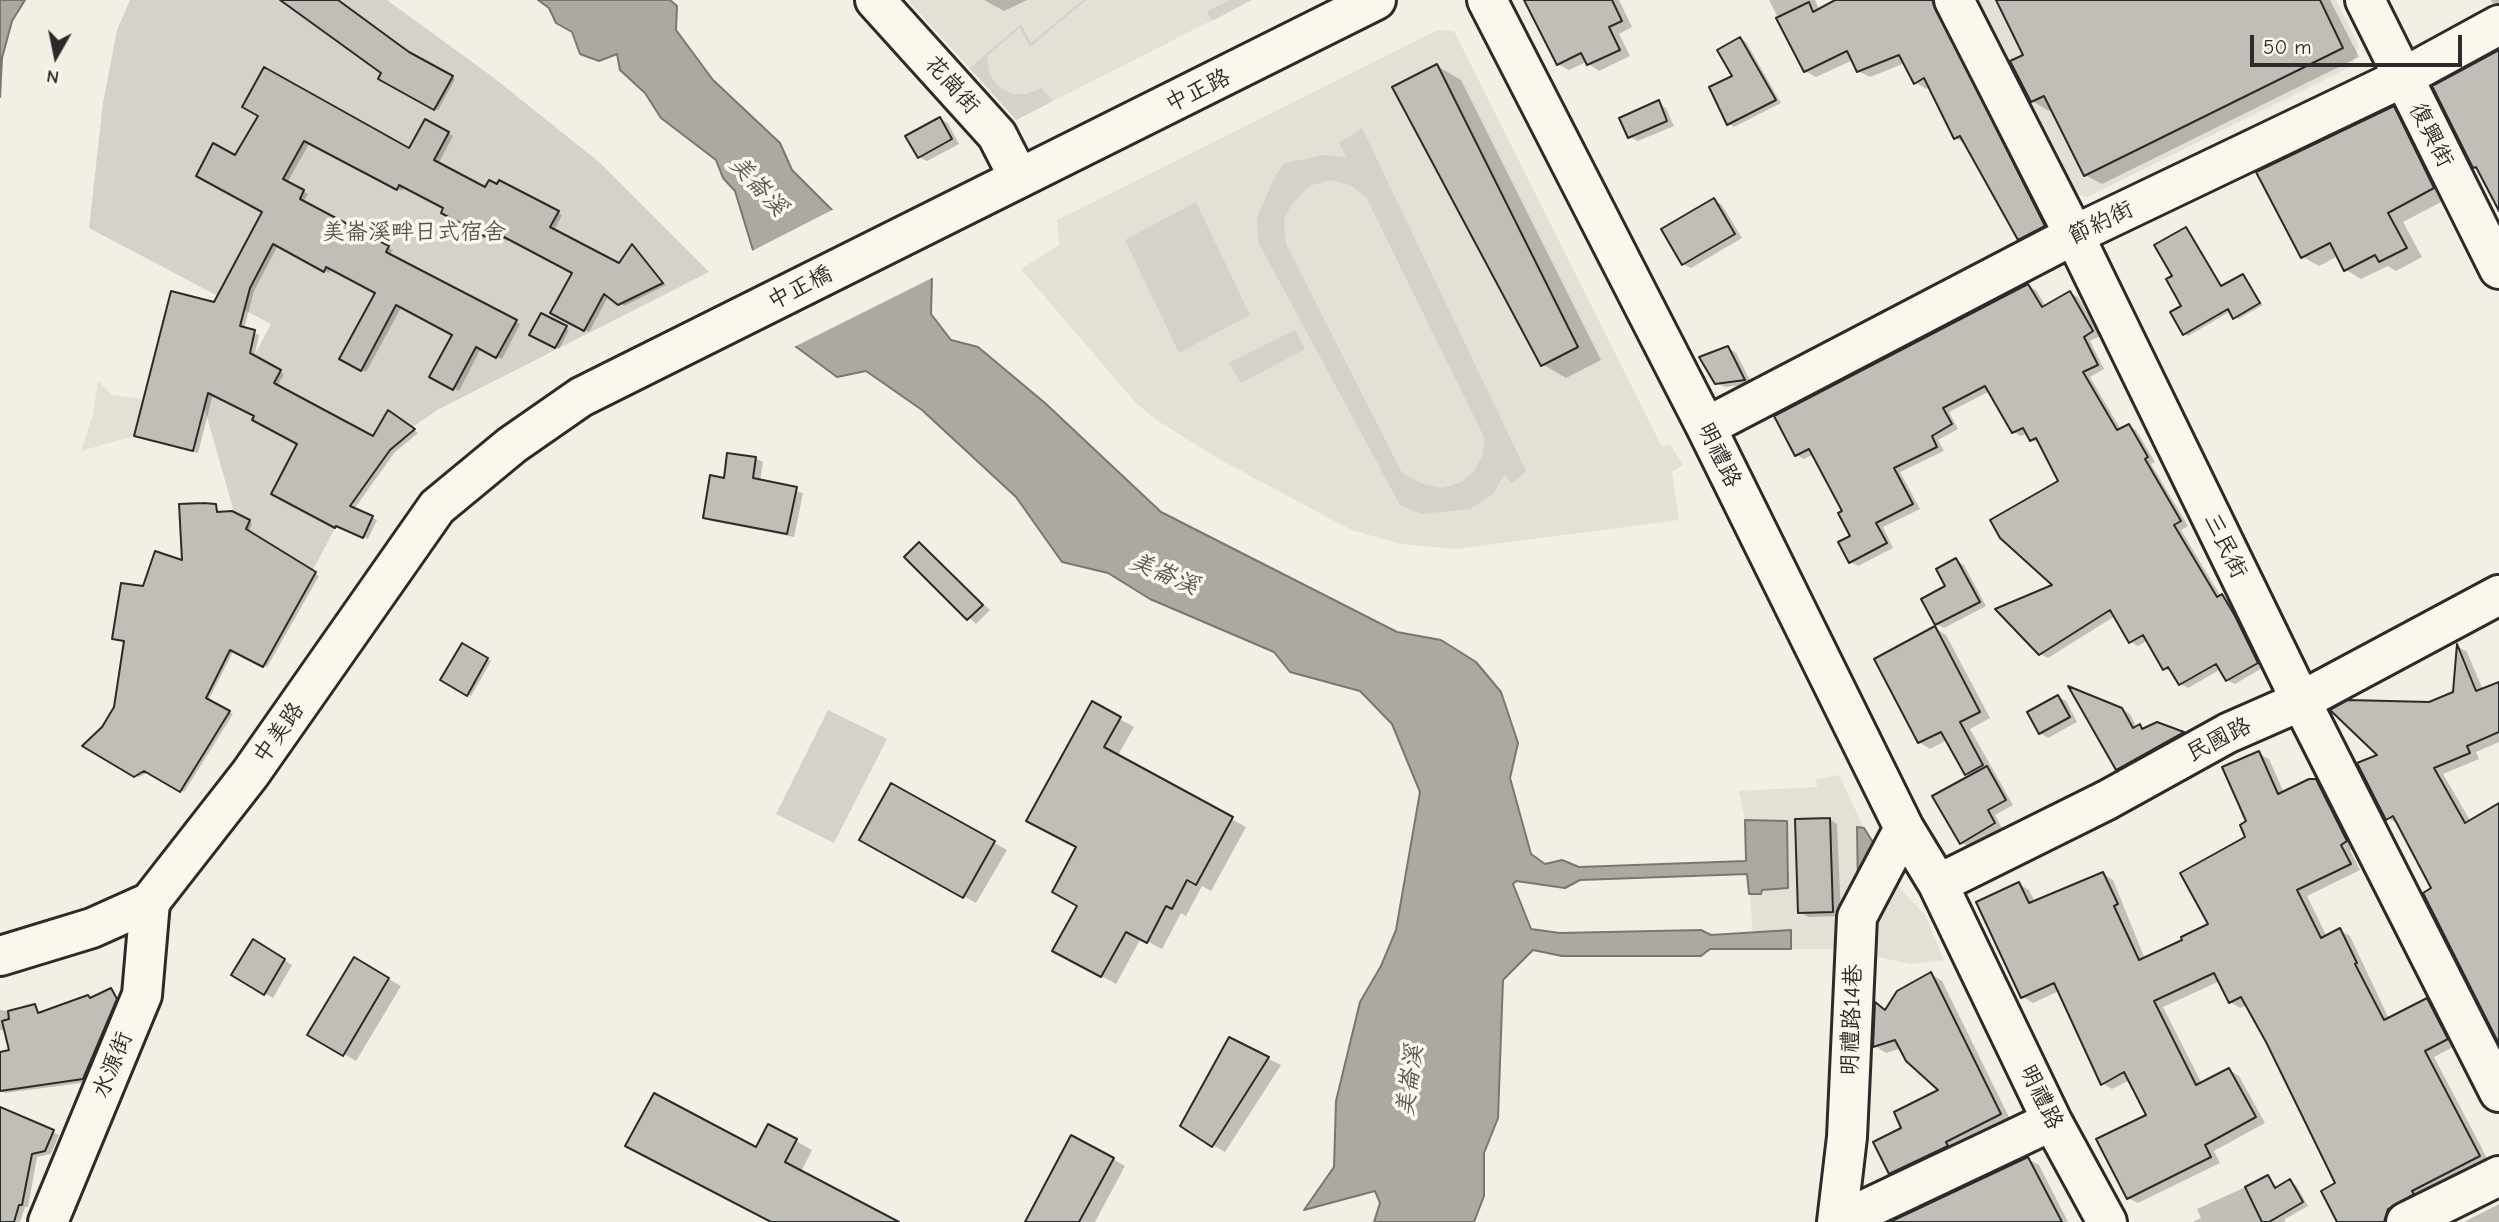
<!DOCTYPE html>
<meta charset="utf-8">
<style>
body{margin:0}
#map{position:relative;width:2499px;height:1222px;overflow:hidden;background:#f3efe4;font-family:"Comic Neue",sans-serif}
canvas{display:block}
.north{position:absolute;left:21px;top:21px;width:70px;height:70px;-webkit-text-stroke:5px #fbf7ec;paint-order:stroke;rotate:189deg;font-size:19px;font-weight:700;line-height:28px;text-align:center;color:#2b2b2b}
.north::after{content:'';display:block;margin:auto;width:24px;height:32px;background:#2b2b2b;clip-path:polygon(50% 0,100% 100%,50% 72%,0 100%)}
.scale{position:absolute;left:2250px;top:35px;width:212px;height:32px;box-sizing:border-box;border:4px solid #2b2b2b;border-top:0;padding-left:9px;font-size:21px;line-height:24px;white-space:nowrap;color:#2b2b2b;-webkit-text-stroke:5px #fbf7ec;paint-order:stroke}
</style>
<div id="map">
<canvas width="2499" height="1222"></canvas>
<div class="north">N</div>
<div class="scale">50 m</div>
</div>
<script>
const ctx = document.querySelector('canvas').getContext('2d');
ctx.lineJoin = 'round';
function fill(path, color) { ctx.fillStyle = color; ctx.fill(path, 'evenodd'); }
const poly = rows => new Path2D(rows.map(r => 'M' + r).join(''));
function strokePath(path, color, width, dash) { ctx.strokeStyle = color; ctx.lineWidth = width; ctx.lineCap = dash ? 'butt' : 'round'; ctx.setLineDash(dash || []); ctx.stroke(path); }
function drawText(font, color, halo, rows, align = 'center') {
  ctx.font = font + ' "Comic Neue","LXGW WenKai TC",sans-serif'; ctx.lineWidth = 7; ctx.setLineDash([]); ctx.textBaseline = 'middle'; ctx.strokeStyle = halo; ctx.fillStyle = color; for (const [text, x, y, turn = 0] of rows) {
    ctx.save(); ctx.translate(x, y); ctx.rotate((+turn || 0) * Math.PI / 180); ctx.textAlign = isNaN(turn) ? turn : align; if (halo) ctx.strokeText(text, 0, 0); ctx.fillText(text, 0, 0); ctx.restore();
  }
}
const built = poly([
 [908,0,1252,0,1016,120],
 [1970,0,2336,0,2359,46,2352,66,2087,197,2065,190],
 [1438,30,1454,31,1662,447,1670,444,1683,465,1672,472,1679,520,1456,549,1401,544,1351,530,1219,459,1158,421,1136,403,1021,269,1059,245,1057,220],
 [98,381,112,395,205,407,193,451,134,436,81,451,93,414],
 [1839,775,1864,828,1899,887,1925,915,1944,960,1910,964,1844,949,1754,949,1745,820,1739,791,1817,787,1816,779]
]);
const green = poly([
 [130,0,387,0,494,78,599,162,709,272,439,409,356,465,283,470,271,494,335,528,313,570,246,529,234,512,202,399,226,365,251,362,271,324,89,228,103,103,117,30],
 [1083,0,1086,0,1030,47,1020,28,987,56,990,75,999,87,1012,94,1027,94,1041,88,1053,101,1016,120,970,68,1021,24,1031,43],
 [1230,0,1252,0,1212,21,1207,11],
 [1362,128,1526,471,1512,483,1504,475,1493,494,1470,509,1421,514,1400,505,1258,242,1257,218,1275,176,1285,163,1324,155,1346,157,1339,143],
 [1331,180,1350,185,1366,197,1485,439,1482,456,1474,471,1462,482,1443,488,1423,484,1402,473,1286,244,1284,220,1291,205,1309,186],
 [1196,202,1250,315,1179,353,1125,240],
 [1295,330,1305,349,1241,383,1229,363],
 [828,710,887,739,834,843,776,814]
]);
const water = poly([
 [0,0,25,0,12,21,2,58,0,97,0,0],
 [538,0,670,0,677,6,676,30,713,80,780,143,792,170,831,209,932,277,931,314,951,340,978,347,1045,403,1161,512,1397,632,1441,640,1476,662,1501,692,1518,743,1510,778,1531,854,1545,864,1562,860,1579,867,1746,861,1745,820,1787,821,1788,888,1762,890,1761,894,1749,894,1747,874,1580,880,1565,888,1516,881,1513,884,1531,929,1560,933,1701,930,1711,935,1791,930,1791,949,1710,949,1701,956,1562,956,1533,950,1503,980,1498,1118,1484,1153,1484,1196,1474,1222,1374,1222,1380,1203,1375,1191,1304,1210,1334,1167,1336,1101,1360,1002,1381,966,1396,930,1420,792,1392,724,1360,691,1290,672,1274,652,1150,599,1108,573,1062,562,1016,497,922,410,866,371,837,377,795,346,752,247,735,191,723,178,716,160,661,118,645,93,620,70,617,54,599,61,580,54,572,32,556,23,549,8,538,0],
 [1857,827,1864,828,1874,844,1858,889,1857,827]
]);
const pier = poly([
 [836,208,936,276,792,348,750,252]
]);
const shadow = poly([
 [312,0,336,0,412,55,455,79,438,110,381,78,383,73],
 [984,0,1027,0,1004,11],
 [1526,0,1619,0,1632,27,1619,34,1630,56,1599,71,1586,62,1569,70,1558,64],
 [1769,0,1815,0,1820,11,1839,0,1936,0,2055,232,2030,245,2019,238,1966,144,1955,138,1930,87,1926,89,1915,82,1905,63,1870,77,1858,71,1853,60,1816,77,1805,71],
 [1998,0,2330,0,2359,57,2102,184,2085,175,2052,109,2049,111,2032,101,2026,56],
 [2491,0,2499,0,2499,7,2493,4],
 [1740,39,1746,42,1781,103,1734,127,1728,123],
 [1437,66,1461,80,1601,360,1566,378,1542,364],
 [1658,103,1666,108,1674,126,1638,141,1629,137],
 [2393,108,2410,118,2449,198,2403,222,2422,257,2396,271,2388,266,2361,279,2345,269,2338,256,2319,266,2303,257],
 [260,115,410,150,448,133,453,136,438,164,486,190,558,213,562,215,554,231,619,265,632,246,666,285,624,306,609,295,589,332,552,312,574,272,509,238,507,241,493,233,491,238,443,212,446,207,404,186,402,191,310,142,287,183,308,194,303,203,393,250,389,256,520,324,502,359,481,348,459,391,432,376,454,334,402,306,366,372,342,359,377,293,331,268,329,273,278,245,254,291,244,329,259,335,254,357,284,374,277,387,374,438,393,415,418,433,395,452,354,509,377,520,368,539,341,527,340,529,273,494,300,443,257,416,213,394,198,453,140,438,264,211,236,157],
 [940,119,948,123,959,144,927,161,919,157],
 [1714,200,1722,205,1742,238,1691,268,1683,264],
 [2186,229,2222,287,2243,276,2263,305,2238,319,2231,311,2188,336,2185,334,2184,307,2175,276],
 [2028,286,2036,290,2046,307,2070,293,2078,297,2100,336,2090,341,2104,369,2090,377,2121,430,2129,426,2136,430,2155,462,2151,464,2188,526,2181,530,2221,597,2230,600,2264,667,2235,684,2227,680,2221,669,2188,688,2181,684,2174,672,2164,669,2148,640,2138,646,2131,642,2115,616,2048,658,2040,654,2056,586,2060,482,2040,443,2031,440,2028,433,2021,436,2013,432,1990,391,1949,412,1958,429,1938,440,1944,451,1900,472,1920,509,1883,527,1893,548,1858,566,1850,562,1852,536,1844,511,1814,454,1804,459,1797,455],
 [542,315,569,330,559,349,532,334],
 [1728,348,1736,353,1752,384,1725,387,1716,383],
 [755,458,763,462,760,481,803,493,794,537,712,521,705,517,725,480],
 [216,506,220,514,252,523,249,532,319,576,267,667,234,650,208,701,233,714,184,792,149,772,139,777,85,746,103,728,115,708,125,642,114,639,145,588,184,563],
 [920,544,990,610,976,624,906,557],
 [1956,560,1964,565,1986,606,1944,628,1936,624],
 [1935,628,1946,635,1990,718,1970,729,2013,805,1995,815,2002,828,1970,847,1962,843,1972,777,1966,773,1947,740,1930,749,1919,742],
 [462,645,491,661,471,696,442,680],
 [2459,647,2467,652,2483,690,2499,683,2499,742,2476,752,2479,759,2443,774,2471,822,2499,806,2499,1040,2434,889,2399,824,2387,818,2380,756,2429,704,2455,694],
 [2058,697,2066,701,2077,722,2048,738,2040,733],
 [1092,704,1134,727,1117,757,1246,827,1211,891,1202,886,1186,916,1181,913,1162,949,1141,938,1116,984,1054,950,1079,905,1078,847],
 [2121,709,2130,714,2137,728,2146,730,2157,723,2190,738,2126,773,2118,769],
 [2258,753,2269,759,2284,793,2316,781,2326,787,2357,847,2350,850,2360,870,2307,896,2327,937,2340,930,2350,936,2389,1019,2427,1000,2437,1006,2457,1045,2434,1057,2489,1162,2396,1222,2342,1222,2338,1184,2268,1041,2247,1005,2240,1008,2230,1002,2220,981,2163,1007,2202,1084,2229,1070,2239,1076,2265,1123,2214,1151,2220,1163,2138,1203,2128,1198,2148,1115,2130,1080,2112,1089,2102,1083,2059,991,2033,1003,2023,997,2019,884,2029,890,2035,902,2103,874,2113,880,2145,959,2211,924,2248,838],
 [892,785,1007,850,976,903,861,840],
 [1829,819,1837,824,1841,916,1808,917,1800,912],
 [254,942,292,965,273,998,234,974],
 [354,959,401,986,356,1061,310,1034],
 [1931,974,1942,981,2011,1121,1902,1180,1890,1173,1904,1129,1942,1091,1901,1048,1886,1053,1875,1046,1877,1005,1886,1010],
 [110,990,121,1003,89,1082,5,1093,0,1091,0,1087,63,1038,0,1030,0,1010,38,1014,92,999],
 [1230,1040,1281,1065,1225,1152,1213,1145],
 [0,1109,59,1135,51,1154,37,1157,28,1207,25,1207,20,1222,0,1222],
 [796,1141,812,1150,801,1172,895,1222,773,1222,757,1149],
 [1113,1159,1125,1166,1095,1222,1027,1222],
 [2028,1159,2039,1165,2068,1222,1892,1222],
 [2268,1177,2278,1188,2290,1181,2296,1185,2308,1206,2285,1219,2285,1222,2193,1222,2201,1218,2197,1209],
 [2499,1204,2499,1222,2464,1222]
]);
const building = poly([
 [280,0,338,0,409,52,453,76,434,110,378,79,381,73,280,0],
 [1524,0,1612,0,1622,21,1609,27,1620,50,1587,65,1581,53,1557,65,1524,0],
 [1835,0,1932,0,2045,226,2018,240,1960,136,1954,139,1924,78,1914,84,1899,55,1857,72,1847,51,1804,72,1776,18,1809,2,1813,12,1835,0],
 [1996,0,2320,0,2343,48,2084,176,2044,96,2031,102,2010,61,2023,55,1996,0],
 [1740,37,1776,100,1727,125,1709,87,1732,76,1717,50,1740,37],
 [2499,50,2499,211,2476,167,2473,168,2432,86,2499,50],
 [1437,64,1578,347,1541,366,1392,87,1437,64],
 [264,67,409,148,425,119,449,132,434,160,485,187,489,180,497,184,499,180,559,211,550,227,619,263,632,244,663,283,618,305,604,294,584,331,550,313,572,273,504,237,502,240,488,232,486,237,441,213,443,208,399,185,397,190,304,141,283,179,304,190,300,199,389,246,386,252,517,320,496,358,476,347,453,390,429,377,452,335,396,305,361,371,339,359,375,293,326,267,324,272,273,244,250,288,240,326,255,330,250,353,281,370,274,383,373,436,388,410,415,429,390,450,350,506,373,516,363,538,336,526,335,528,271,494,297,444,252,420,254,416,208,393,193,451,134,436,171,291,214,302,262,212,196,176,213,143,235,155,258,116,242,107,264,67],
 [1659,100,1667,121,1628,138,1619,118,1659,100],
 [2394,106,2434,188,2388,213,2407,248,2379,262,2375,255,2344,271,2330,243,2301,258,2256,172,2394,106],
 [940,117,952,139,918,158,905,136,940,117],
 [1714,198,1735,234,1682,265,1661,229,1714,198],
 [2186,227,2221,286,2243,274,2260,303,2233,319,2228,309,2183,335,2170,312,2181,306,2166,279,2172,276,2154,245,2186,227],
 [2028,284,2042,307,2070,291,2093,331,2084,337,2098,365,2083,372,2117,430,2129,424,2148,457,2145,459,2181,521,2174,525,2217,597,2222,594,2235,616,2258,663,2226,681,2216,664,2179,685,2168,667,2163,670,2143,635,2129,643,2110,610,2039,655,1995,609,2052,585,2000,538,1990,520,2058,481,2036,438,2030,441,2023,428,2012,433,1985,386,1943,408,1952,424,1932,436,1937,447,1894,468,1913,504,1876,523,1887,543,1849,563,1838,542,1850,536,1838,513,1842,511,1809,449,1795,456,1774,416,2028,284],
 [541,313,567,326,555,348,529,335,541,313],
 [1728,346,1745,380,1715,384,1699,357,1728,346],
 [727,453,756,457,753,478,797,487,787,534,703,518,710,475,724,478,727,453],
 [203,503,216,504,217,512,232,511,250,520,246,529,316,572,263,667,230,650,206,698,230,711,180,792,144,771,134,777,82,746,102,727,114,707,124,641,112,639,121,583,143,586,155,551,182,560,179,504,203,503],
 [919,542,983,605,967,620,904,557,919,542],
 [1956,558,1980,602,1935,625,1921,599,1945,586,1936,569,1956,558],
 [1935,626,1980,712,1960,722,1983,765,1965,775,1941,732,1918,743,1874,659,1935,626],
 [462,643,488,658,467,696,440,680,462,643],
 [2457,644,2476,691,2499,682,2499,732,2467,746,2470,753,2434,768,2465,823,2499,803,2499,1044,2423,893,2431,888,2393,816,2386,820,2357,763,2377,755,2330,710,2348,700,2429,702,2453,692,2457,644],
 [2068,686,2122,708,2133,728,2140,724,2142,729,2157,722,2184,732,2116,770,2068,686],
 [2058,695,2070,717,2039,734,2027,712,2058,695],
 [1092,701,1121,717,1104,747,1233,817,1196,885,1187,880,1172,909,1166,906,1147,943,1126,932,1101,977,1052,951,1077,906,1052,892,1076,847,1026,821,1092,701],
 [2259,751,2278,794,2309,779,2316,779,2347,841,2341,845,2351,864,2297,890,2321,938,2340,928,2357,963,2355,964,2384,1020,2427,998,2448,1039,2425,1051,2480,1156,2412,1191,2414,1194,2388,1209,2384,1222,2337,1222,2321,1191,2335,1183,2266,1042,2241,997,2229,1003,2214,973,2154,1001,2196,1085,2229,1068,2256,1117,2205,1145,2211,1157,2127,1199,2096,1139,2146,1115,2124,1072,2101,1085,2054,983,2021,998,1976,902,2019,882,2029,903,2103,872,2118,904,2114,906,2139,960,2182,940,2181,937,2208,924,2180,873,2245,837,2240,825,2246,821,2222,767,2259,751],
 [1987,766,2006,800,1988,810,1995,823,1960,844,1932,796,1987,766],
 [891,783,995,841,963,898,859,840,891,783],
 [1830,818,1833,912,1798,913,1795,819,1830,818],
 [253,939,285,959,264,995,231,975,253,939],
 [354,957,389,978,343,1056,307,1035,354,957],
 [1931,972,2001,1114,1946,1142,1948,1146,1889,1174,1873,1142,1901,1128,1894,1112,1938,1090,1906,1061,1895,1040,1873,1047,1875,1002,1885,1010,1897,991,1931,972],
 [111,988,117,999,83,1079,0,1091,0,1052,9,1050,2,1021,9,1019,8,1011,35,1004,38,1013,88,995,90,998,111,988],
 [1229,1037,1269,1057,1212,1147,1180,1126,1229,1037],
 [654,1093,756,1147,768,1124,797,1139,785,1162,899,1222,771,1222,625,1146,654,1093],
 [0,1107,54,1130,45,1151,32,1154,22,1205,19,1205,14,1222,0,1222,0,1107],
 [1071,1135,1114,1158,1079,1222,1025,1222,1071,1135],
 [2028,1157,2062,1222,1890,1222,2028,1157],
 [2268,1175,2275,1188,2290,1179,2303,1202,2269,1222,2262,1222,2245,1187,2268,1175]
]);
const minor = poly([
 [875,0,997,135,1019,178],
 [1487,0,1706,427,1904,828,1938,884,2052,1121,2107,1222],
 [1954,0,2074,235,2301,701,2499,1092],
 [2365,0,2499,269],
 [1706,427,2074,235,2402,78,2499,25],
 [1938,884,2107,800,2228,733,2301,701,2499,595],
 [48,1222,142,995,150,902],
 [1837,1222,1847,1137,1857,917,1904,828],
 [1839,1222,2052,1121],
 [2406,1222,2499,1176]
]);
const major = poly([
 [0,956,92,928,150,902,250,774,437,507,512,445,581,397,1376,0]
]);
const streetNames = [
 ["花崗街",952,85,48],
 ["中正路",1198,91,-26],
 ["復興街",2431,135,63],
 ["節約街",2101,223,-26],
 ["中正橋",800,288,-27],
 ["明禮路",1719,455,64],
 ["三民街",2225,546,64],
 ["中美路",279,733,-54],
 ["民國路",2219,740,-27],
 ["明禮路14巷",1852,1020,-88],
 ["水源街",113,1065,-68],
 ["明禮路",2041,1097,64]
];
const parkNames = [
 ["美崙溪畔日式宿舍",414,232]
];
const waterNames = [
 ["美崙溪",758,186,47],
 ["美崙溪",1164,574,23],
 ["美崙溪",1410,1081,-82]
];
fill(built, '#e4e0d6');
fill(green, '#d5d2c9');
fill(water, '#aca9a2');
strokePath(water, '#787772', 2);
fill(pier, '#f3efe4');
fill(shadow, '#0003');
fill(building, '#c0beb6');
strokePath(building, '#2b2b2b', 2);
strokePath(minor, '#2b2b2b', 44);
strokePath(major, '#2b2b2b', 44);
strokePath(minor, '#fbf7ec', 38);
strokePath(major, '#fbf7ec', 38);
drawText('23px', '#2b2b2b', '#fbf7ec', streetNames);
drawText('23px', '#565552', '#fbf7ec', parkNames);
drawText('italic 24px', '#585755', '#fbf7ec', waterNames);
</script>
